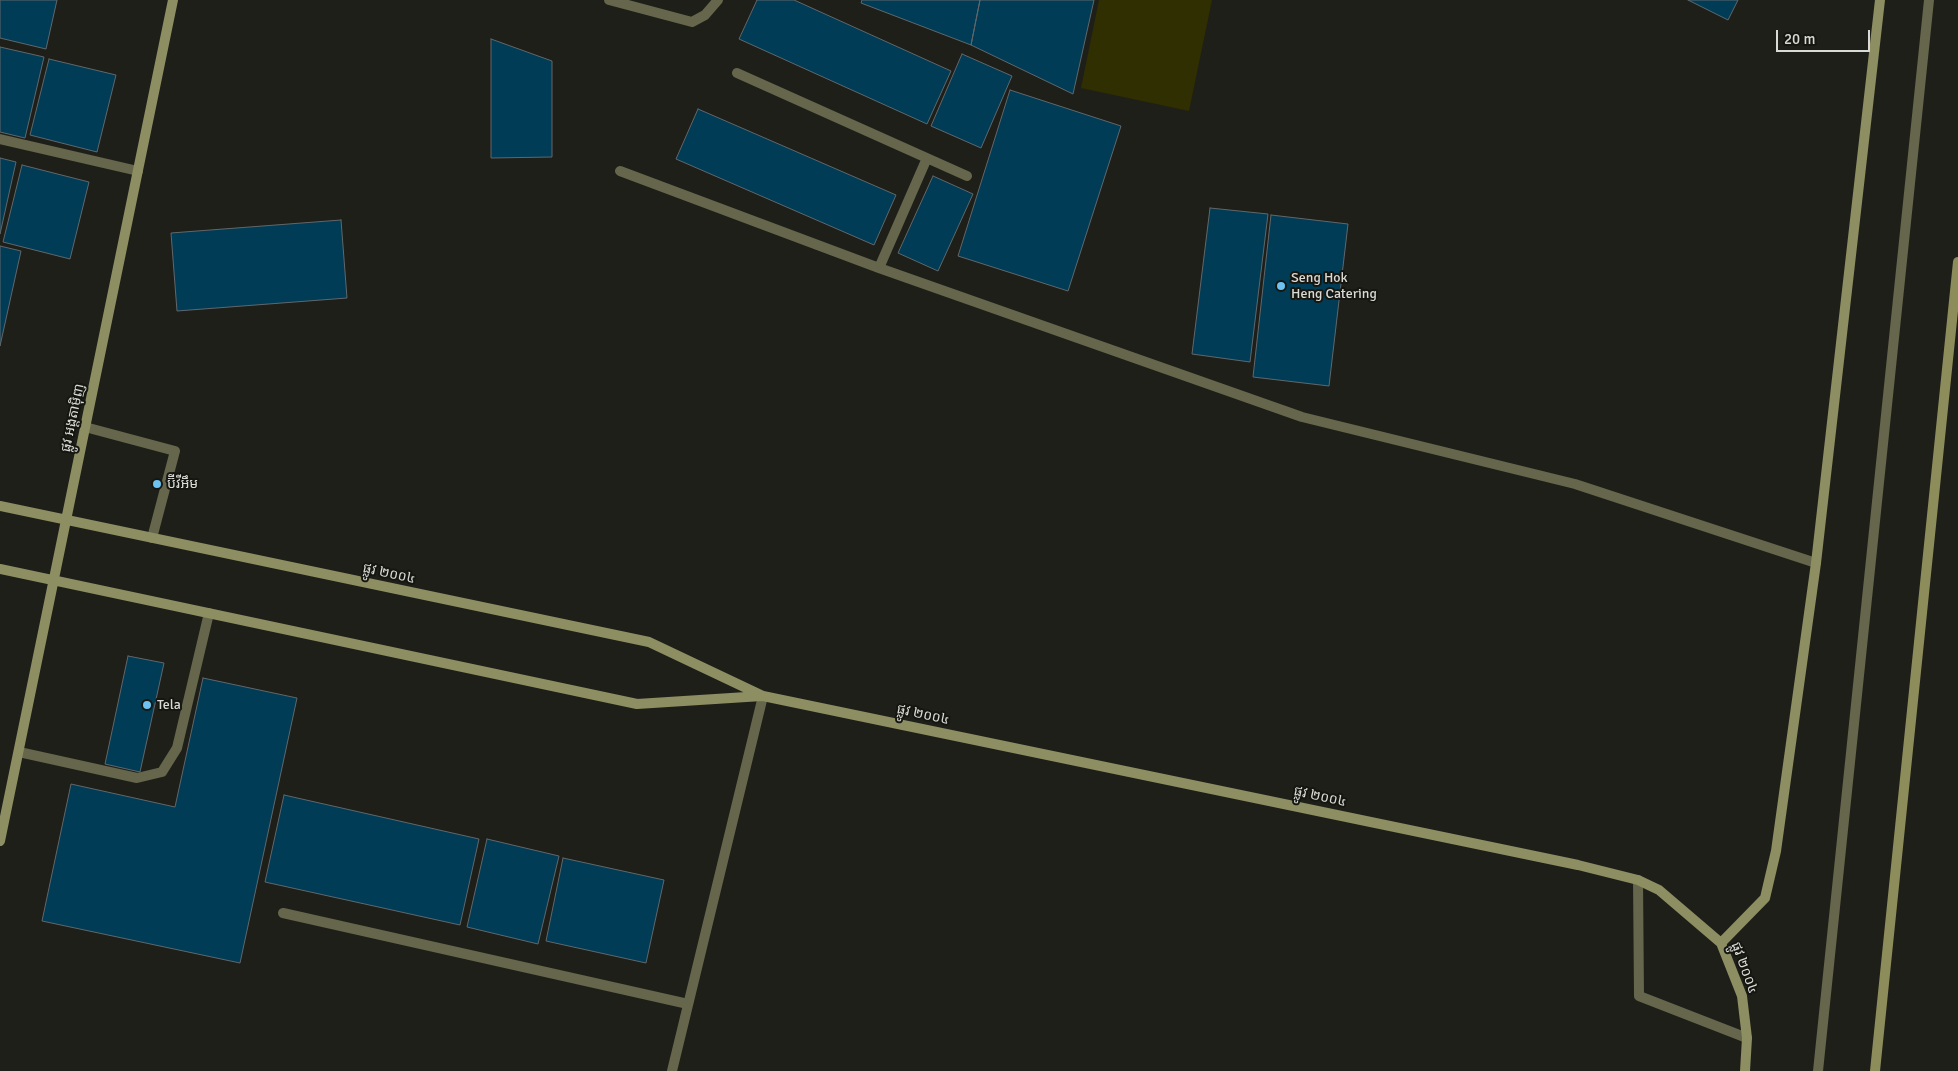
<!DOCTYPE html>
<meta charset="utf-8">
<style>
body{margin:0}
#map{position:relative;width:1958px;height:1071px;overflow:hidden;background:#1f1f19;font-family:Signika,sans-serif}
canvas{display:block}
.scale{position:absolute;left:1776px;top:30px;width:94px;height:22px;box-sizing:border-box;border:2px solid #d9d9d6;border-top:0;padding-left:6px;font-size:15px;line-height:18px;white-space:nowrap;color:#d9d9d6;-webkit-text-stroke:4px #151610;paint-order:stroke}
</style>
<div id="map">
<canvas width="1958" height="1071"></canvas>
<div class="scale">20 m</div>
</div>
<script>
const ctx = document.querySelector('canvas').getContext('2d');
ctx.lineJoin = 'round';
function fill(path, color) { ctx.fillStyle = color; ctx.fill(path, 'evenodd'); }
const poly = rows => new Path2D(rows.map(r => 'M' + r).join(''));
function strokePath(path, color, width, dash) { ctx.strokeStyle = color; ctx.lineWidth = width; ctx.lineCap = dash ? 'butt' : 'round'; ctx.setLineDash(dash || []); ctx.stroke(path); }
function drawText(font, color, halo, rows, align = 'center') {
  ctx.font = font + ' Signika,"Noto Sans Khmer",sans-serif'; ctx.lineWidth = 4; ctx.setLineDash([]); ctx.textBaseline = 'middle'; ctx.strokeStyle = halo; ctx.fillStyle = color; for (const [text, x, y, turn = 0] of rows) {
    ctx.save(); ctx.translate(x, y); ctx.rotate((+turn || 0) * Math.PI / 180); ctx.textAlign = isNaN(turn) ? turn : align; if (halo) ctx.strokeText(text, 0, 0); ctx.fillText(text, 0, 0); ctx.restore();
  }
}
const green = poly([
 [1099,0,1212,0,1189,111,1081,88]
]);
const stream = poly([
 [1875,1071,1958,262]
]);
const building = poly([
 [0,0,57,0,46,49,0,38,0,0],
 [757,0,794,0,951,71,927,124,739,39,757,0],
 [862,0,980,0,971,45,861,3,862,0],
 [980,0,1094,0,1073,94,971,45,980,0],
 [1688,0,1738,0,1728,20,1688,0],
 [491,39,552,61,552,157,491,158,491,39],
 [0,47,44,57,25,138,0,132,0,47],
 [962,54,1012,76,981,148,931,126,962,54],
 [49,59,116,75,97,152,30,135,49,59],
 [1010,90,1121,126,1068,291,958,256,1010,90],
 [698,109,896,195,874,245,676,159,698,109],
 [0,158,16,162,0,234,0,158],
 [22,165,89,182,70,259,3,242,22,165],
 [933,176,973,194,938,271,898,253,933,176],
 [1210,208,1268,214,1250,362,1192,354,1210,208],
 [1271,215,1348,224,1329,386,1253,377,1271,215],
 [341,220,347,298,177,311,171,233,341,220],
 [0,246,21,251,0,346,0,246],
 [128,656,164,663,140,772,105,764,128,656],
 [203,678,297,698,240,963,42,921,71,784,175,807,203,678],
 [284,795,479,839,460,925,265,882,284,795],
 [487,839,559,856,538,944,467,927,487,839],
 [563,858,664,880,646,963,546,941,563,858]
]);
const lane = poly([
 [609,0,692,22,705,15,718,0],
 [0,139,138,171],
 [85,427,175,451,152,538],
 [19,752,137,778,162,772,177,748,209,613],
 [1638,880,1639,996,1747,1038],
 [1818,1071,1929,0]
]);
const street = poly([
 [737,73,967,176],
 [620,171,879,268,1302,417,1575,484,1816,563],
 [879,268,927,158],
 [283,913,688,1004],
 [672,1071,763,696]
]);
const secondary = poly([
 [0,506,649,642,763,696,1578,865,1638,880,1659,890,1721,943,1742,996,1747,1038,1745,1071],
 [0,569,637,704,762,696],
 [0,841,173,0],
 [1721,943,1765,898,1776,851,1816,563,1880,0]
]);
const markers = [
 [1281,286,5,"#6cc3f2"],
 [157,484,5,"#6cc3f2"],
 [147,705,5,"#6cc3f2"]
];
const poiNames = [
 ["Seng Hok",1291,278],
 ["Heng Catering",1291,294],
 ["ប៊ីវីអឹម",167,484],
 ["Tela",157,705]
];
const streetNames = [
 ["ផ្លូវ អង្តតាម៉ិញ",73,418,-78],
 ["ផ្លូវ ២០០៤",389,574,12],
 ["ផ្លូវ ២០០៤",923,715,12],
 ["ផ្លូវ ២០០៤",1320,797,12],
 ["ផ្លូវ ២០០៤",1744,968,70]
];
fill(green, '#2f2f02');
strokePath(stream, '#8d8d5c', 10);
fill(building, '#003c56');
strokePath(building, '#61676b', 1);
strokePath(lane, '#65664b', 10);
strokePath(street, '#65664b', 10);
strokePath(secondary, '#8d8e62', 10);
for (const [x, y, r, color] of markers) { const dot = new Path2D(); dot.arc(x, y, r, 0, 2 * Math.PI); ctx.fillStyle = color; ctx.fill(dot); strokePath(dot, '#151610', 2); }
drawText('14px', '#d9d9d6', '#151610', poiNames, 'left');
drawText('14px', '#d9d9d6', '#151610', streetNames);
</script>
